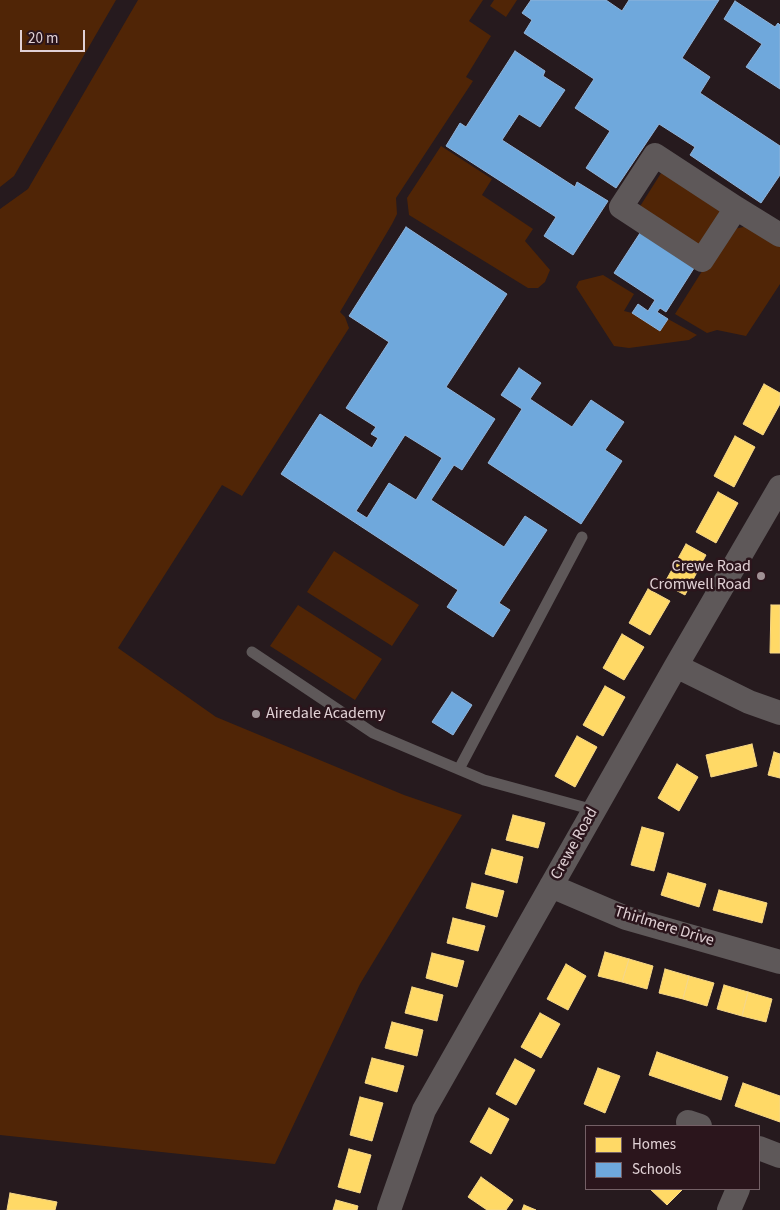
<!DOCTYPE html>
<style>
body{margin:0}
#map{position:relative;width:780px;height:1210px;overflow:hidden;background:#261a1e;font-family:"Source Sans 3",sans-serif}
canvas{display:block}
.legend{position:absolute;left:585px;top:1125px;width:175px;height:65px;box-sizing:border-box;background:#2b151c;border:1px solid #746066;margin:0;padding:6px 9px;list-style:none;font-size:15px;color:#e1d1d5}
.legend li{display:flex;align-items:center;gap:10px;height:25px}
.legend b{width:25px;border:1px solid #746066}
.scale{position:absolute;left:20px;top:30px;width:65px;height:22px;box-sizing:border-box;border:2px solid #e1d1d5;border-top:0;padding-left:6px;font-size:15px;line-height:18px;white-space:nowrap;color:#e1d1d5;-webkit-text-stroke:4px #2b151c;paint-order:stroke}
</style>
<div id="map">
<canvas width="780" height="1210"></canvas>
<ul class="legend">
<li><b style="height:14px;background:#ffd966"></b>Homes</li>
<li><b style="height:14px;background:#6fa8dc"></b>Schools</li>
</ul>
<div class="scale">20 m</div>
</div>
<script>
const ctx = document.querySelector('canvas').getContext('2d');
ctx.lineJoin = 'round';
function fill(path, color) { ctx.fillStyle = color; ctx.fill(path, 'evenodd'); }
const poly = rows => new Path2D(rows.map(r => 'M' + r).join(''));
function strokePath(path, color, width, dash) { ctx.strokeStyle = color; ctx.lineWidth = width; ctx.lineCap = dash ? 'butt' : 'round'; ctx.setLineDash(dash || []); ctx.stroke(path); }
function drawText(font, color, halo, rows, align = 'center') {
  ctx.font = font + ' "Source Sans 3",sans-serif'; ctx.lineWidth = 5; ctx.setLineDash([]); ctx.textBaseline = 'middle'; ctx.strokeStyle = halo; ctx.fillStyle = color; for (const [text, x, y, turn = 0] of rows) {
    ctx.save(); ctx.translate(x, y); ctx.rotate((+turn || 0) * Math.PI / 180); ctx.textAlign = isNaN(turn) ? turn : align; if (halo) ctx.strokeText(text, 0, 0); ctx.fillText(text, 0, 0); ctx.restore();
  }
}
const green = poly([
 [0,0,116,0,14,176,0,187],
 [138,0,483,0,469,21,491,36,466,77,473,81,396,198,397,214,392,224,340,312,345,317,349,328,242,496,222,485,118,648,216,717,404,795,462,815,360,984,275,1164,0,1135,0,209,28,189],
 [494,0,517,0,506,17,490,6],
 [441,146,492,179,482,195,533,229,525,241,550,270,545,282,538,288,528,288,409,215,407,198],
 [663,170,724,211,700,248,639,208],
 [749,226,780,245,780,284,746,336,717,330,707,333,675,314,728,230],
 [603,275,634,294,624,311,632,313,660,331,668,319,697,335,689,340,629,348,614,346,576,287,579,281],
 [334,551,419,605,392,646,307,592],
 [298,605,382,659,355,700,270,646]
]);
const homes = poly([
 [764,384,780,393,780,404,763,435,743,424,764,384],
 [735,436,755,447,734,487,714,476,735,436],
 [718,492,738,503,716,543,696,532,718,492],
 [686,544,706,555,685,595,664,584,686,544],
 [648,589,670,601,650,635,629,623,648,589],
 [771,605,780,605,780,653,770,653,771,605],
 [622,634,644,647,624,680,603,668,622,634],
 [605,686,625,697,603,736,583,725,605,686],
 [577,736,597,747,575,787,555,776,577,736],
 [752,744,757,766,711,777,706,755,752,744],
 [774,752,780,754,780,778,768,775,774,752],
 [677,764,698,777,679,811,658,798,677,764],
 [513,815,545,823,538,848,506,840,513,815],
 [642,827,664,833,654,871,631,865,642,827],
 [492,849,523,857,517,883,485,874,492,849],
 [668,873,706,884,699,907,661,895,668,873],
 [472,883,504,891,497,917,466,908,472,883],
 [719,890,767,903,762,923,713,910,719,890],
 [453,918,485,926,478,951,447,943,453,918],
 [605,952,629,959,622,982,598,976,605,952],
 [432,953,464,961,457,987,426,978,432,953],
 [629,959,653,966,647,989,622,982,629,959],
 [566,964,586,976,568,1010,547,999,566,964],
 [665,969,689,976,683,999,659,993,665,969],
 [689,976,714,983,707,1006,683,999,689,976],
 [724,985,748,992,742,1016,717,1009,724,985],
 [412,987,443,995,437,1021,405,1013,412,987],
 [748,992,772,999,766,1022,742,1016,748,992],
 [540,1013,560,1024,541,1058,521,1047,540,1013],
 [392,1022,423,1030,417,1056,385,1048,392,1022],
 [657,1052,728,1077,721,1100,649,1075,657,1052],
 [372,1058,404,1066,397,1092,365,1083,372,1058],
 [515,1059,535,1070,516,1105,496,1094,515,1059],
 [598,1068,620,1076,605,1113,584,1104,598,1068],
 [743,1083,780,1096,780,1122,735,1106,743,1083],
 [360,1097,383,1103,372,1141,350,1135,360,1097],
 [489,1108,509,1119,491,1154,470,1142,489,1108],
 [349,1149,371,1155,360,1193,338,1187,349,1149],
 [481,1177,513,1200,506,1210,487,1210,468,1197,481,1177],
 [650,1189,683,1189,667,1205,650,1189],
 [10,1193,57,1202,55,1210,7,1210,10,1193],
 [336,1200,358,1206,357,1210,333,1210,336,1200],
 [524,1205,536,1210,522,1210,524,1205]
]);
const schools = poly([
 [531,0,606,0,622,11,629,0,719,0,682,58,710,77,700,93,780,146,780,175,761,203,690,155,695,147,659,124,616,188,586,168,610,131,575,108,594,79,524,33,532,20,522,13,531,0],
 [735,1,775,27,778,23,780,25,780,89,746,67,762,44,724,19,735,1],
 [515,51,545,71,543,76,565,90,540,127,519,114,502,140,575,187,577,182,608,201,573,255,544,236,556,217,446,146,460,123,466,127,515,51],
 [406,227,507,294,446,387,495,419,462,470,454,465,431,500,504,547,525,516,547,530,499,603,510,610,493,637,447,607,458,590,281,474,320,414,372,448,378,438,371,434,376,427,346,408,389,342,349,316,406,227],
 [405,435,442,458,416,500,389,483,367,518,356,511,405,435],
 [642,230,696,265,666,312,660,308,657,312,668,319,660,331,632,313,638,304,648,311,655,300,614,273,642,230],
 [519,368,541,383,530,399,572,427,591,400,624,422,605,450,622,461,581,524,488,463,522,409,501,395,519,368],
 [452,692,472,705,453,735,432,722,452,692]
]);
const lane = poly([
 [252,652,373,733,484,780,594,810],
 [459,769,582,537]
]);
const street = poly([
 [736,208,702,260,621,207,655,155,736,208,780,235],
 [676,666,749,702,780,713],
 [551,886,626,918,780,962],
 [688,1122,700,1126],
 [759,1148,780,1156],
 [389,1210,424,1110,676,666,780,487],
 [729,1210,738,1189]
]);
const markers = [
 [761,576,5,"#a09195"],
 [256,714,5,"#a09195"]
];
const poiNames = [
 ["Crewe Road",751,567],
 ["Cromwell Road",751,585],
 ["Airedale Academy",266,714,"left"]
];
const streetNames = [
 ["Crewe Road",575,844,-61],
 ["Thirlmere Drive",664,927,17]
];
fill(green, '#502506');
fill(homes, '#ffd966');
strokePath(homes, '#f6d787', 1);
fill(schools, '#6fa8dc');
strokePath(schools, '#91b4da', 1);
strokePath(lane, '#5e5859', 11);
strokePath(street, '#5e5859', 24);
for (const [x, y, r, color] of markers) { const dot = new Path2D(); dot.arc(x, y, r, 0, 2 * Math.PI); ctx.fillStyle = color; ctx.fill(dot); strokePath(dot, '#2b151c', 2); }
drawText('16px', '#e1d1d5', '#2b151c', poiNames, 'right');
drawText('16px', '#e1d1d5', '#2b151c', streetNames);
</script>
